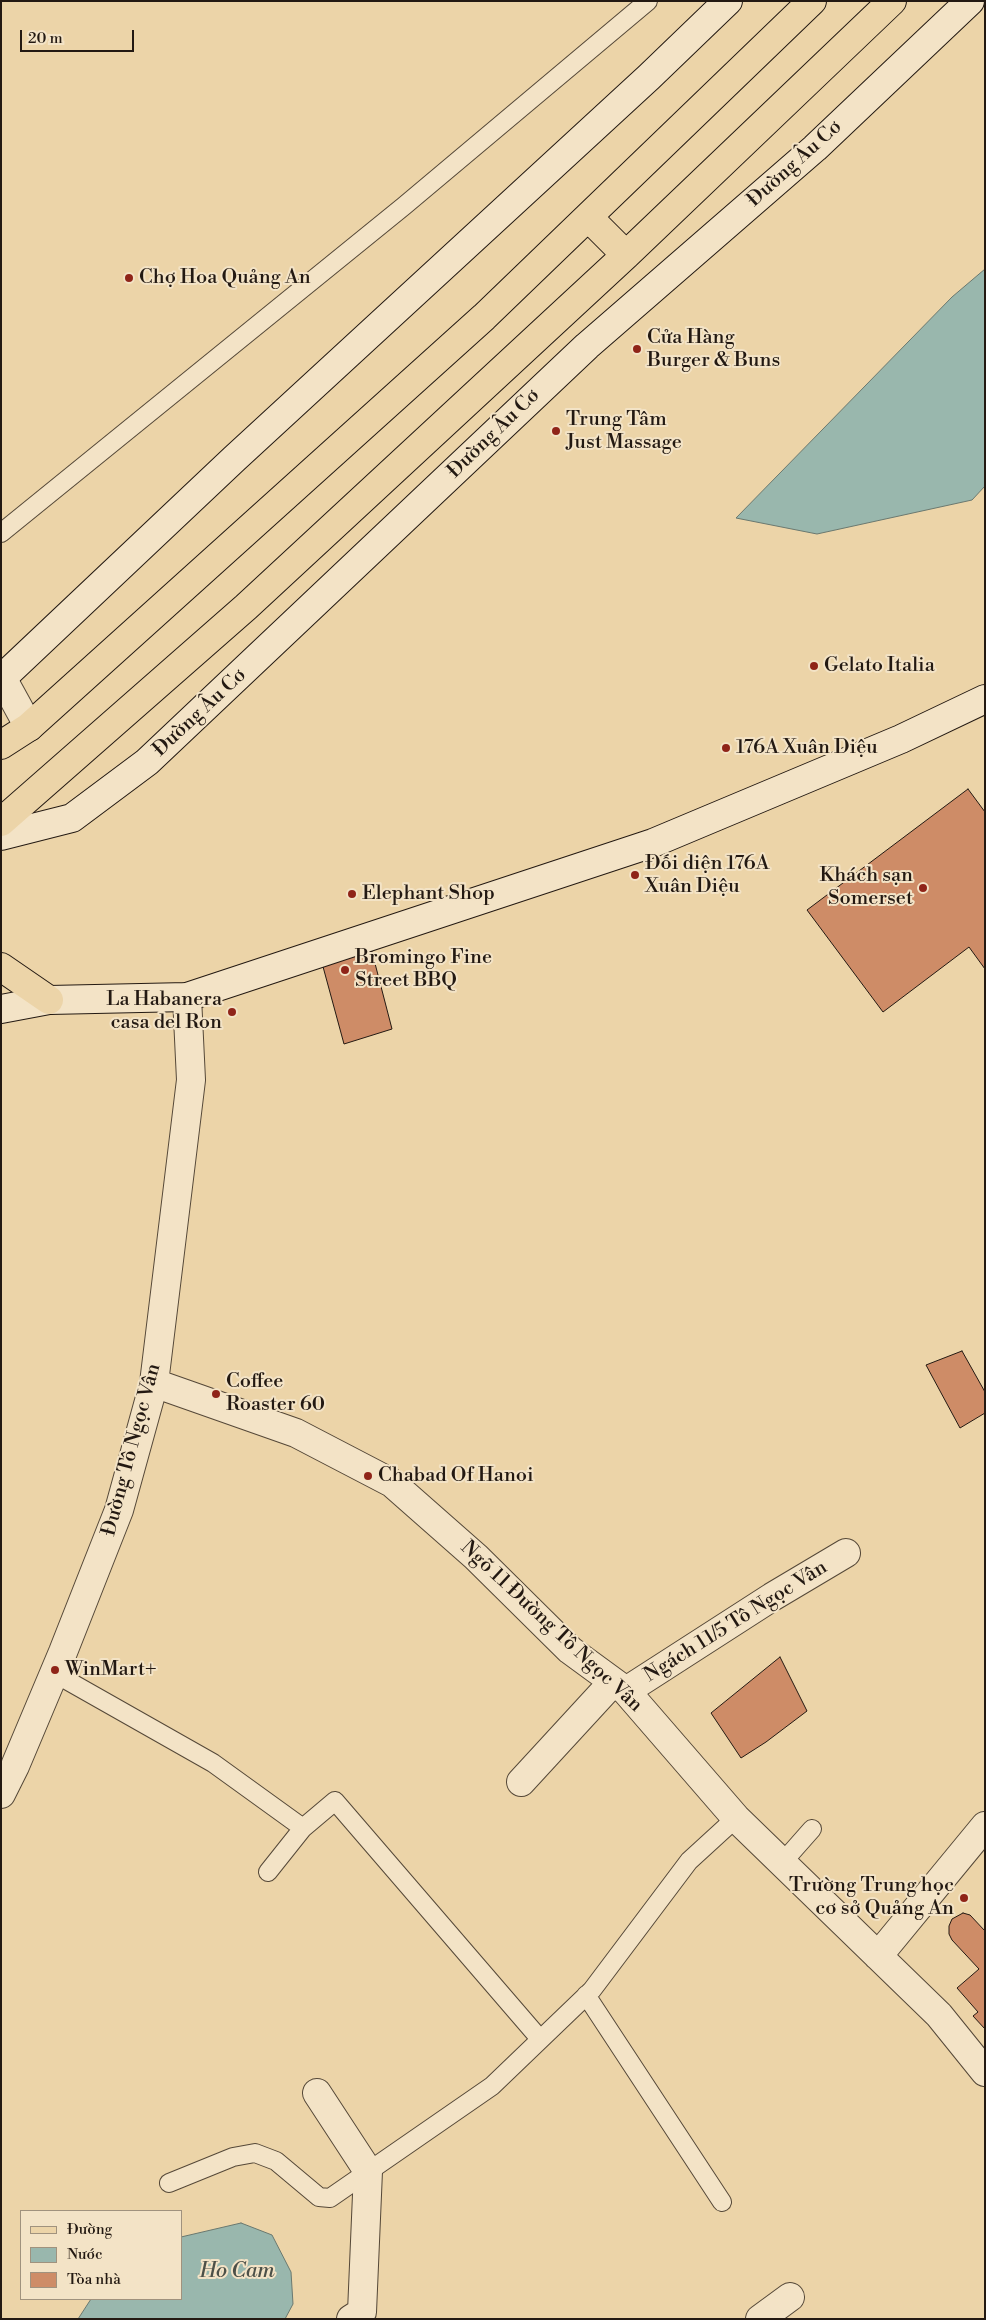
<!DOCTYPE html>
<meta charset="utf-8">
<style>
body{margin:0}
#map{position:relative;width:986px;height:2320px;overflow:hidden;background:#ecd4a8;font-family:"Libre Bodoni",serif}
canvas{display:block}
.frame{position:absolute;inset:0;border:2px solid #231912;pointer-events:none}
.legend{position:absolute;left:20px;top:2210px;width:162px;height:90px;box-sizing:border-box;background:#f3e3c6;border:1px solid #a0927e;margin:0;padding:6px 9px;list-style:none;font-size:15px;color:#231912}
.legend li{display:flex;align-items:center;gap:10px;height:25px}
.legend b{width:25px;border:1px solid #a0927e}
.scale{position:absolute;left:20px;top:30px;width:114px;height:22px;box-sizing:border-box;border:2px solid #231912;border-top:0;padding-left:6px;font-size:15px;line-height:18px;white-space:nowrap;color:#231912;-webkit-text-stroke:4px #f3e3c6;paint-order:stroke}
</style>
<div id="map">
<canvas width="986" height="2320"></canvas>
<div class="frame"></div>
<ul class="legend">
<li><b style="height:6px;background:#ecd4a8"></b>Đường</li>
<li><b style="height:14px;background:#99b7ad"></b>Nước</li>
<li><b style="height:14px;background:#ce8c67"></b>Tòa nhà</li>
</ul>
<div class="scale">20 m</div>
</div>
<script>
const ctx = document.querySelector('canvas').getContext('2d');
ctx.lineJoin = 'round';
function fill(path, color) { ctx.fillStyle = color; ctx.fill(path, 'evenodd'); }
const poly = rows => new Path2D(rows.map(r => 'M' + r).join(''));
function strokePath(path, color, width, dash) { ctx.strokeStyle = color; ctx.lineWidth = width; ctx.lineCap = dash ? 'butt' : 'round'; ctx.setLineDash(dash || []); ctx.stroke(path); }
function drawText(font, color, halo, rows, align = 'center') {
  ctx.font = font + ' "Libre Bodoni",serif'; ctx.lineWidth = 4; ctx.setLineDash([]); ctx.textBaseline = 'middle'; ctx.strokeStyle = halo; ctx.fillStyle = color; for (const [text, x, y, turn = 0] of rows) {
    ctx.save(); ctx.translate(x, y); ctx.rotate((+turn || 0) * Math.PI / 180); ctx.textAlign = isNaN(turn) ? turn : align; if (halo) ctx.strokeText(text, 0, 0); ctx.fillText(text, 0, 0); ctx.restore();
  }
}
const water = poly([
 [985,269,985,486,972,500,817,534,736,518,952,297,985,269],
 [241,2223,272,2235,291,2272,293,2304,285,2319,78,2319,91,2299,181,2299,181,2237,241,2223]
]);
const building = poly([
 [968,789,985,812,985,969,969,947,883,1012,807,910,968,789],
 [371,948,392,1029,344,1044,322,963,371,948],
 [962,1351,985,1392,985,1413,960,1428,926,1365,962,1351],
 [780,1657,807,1711,766,1742,741,1758,711,1713,780,1657],
 [963,1913,970,1915,985,1931,985,2029,973,2016,978,2012,957,1988,979,1969,952,1940,949,1934,949,1926,952,1919,963,1913]
]);
const lane = poly([
 [1,533,404,206,648,1],
 [54,1673,213,1763,303,1828],
 [782,1863,812,1829],
 [268,1872,303,1828,335,1801,540,2039],
 [586,1995,722,2202],
 [169,2183,233,2157,255,2153,276,2161,319,2197,330,2198,492,2086,592,1990,689,1861,736,1818]
]);
const street = poly([
 [1,676,29,727],
 [154,1383,296,1433,392,1483,476,1557,570,1650,626,1691,736,1818,939,2015,985,2072],
 [626,1691,772,1597,846,1553],
 [521,1782,613,1682],
 [1,1794,15,1766,63,1652,119,1510,154,1383,191,1080,187,997],
 [878,1956,985,1826],
 [317,2093,368,2171,362,2312,351,2319],
 [760,2319,790,2297]
]);
const secondary = poly([
 [1,679,234,459,649,77,728,1],
 [1,836,72,818,147,762,587,346,815,148,970,1],
 [1,1009,49,1000,187,997,653,843,901,739,985,699]
]);
const primary = poly([
 [589,218,626,255],
 [1,745,29,727,484,317,812,1],
 [1,822,246,607,626,255,892,1],
 [1,967,49,1000]
]);
const markers = [
 [129,278,5,"#8f2418"],
 [637,349,5,"#8f2418"],
 [556,431,5,"#8f2418"],
 [814,666,5,"#8f2418"],
 [726,748,5,"#8f2418"],
 [635,875,5,"#8f2418"],
 [923,888,5,"#8f2418"],
 [352,894,5,"#8f2418"],
 [345,970,5,"#8f2418"],
 [232,1012,5,"#8f2418"],
 [216,1394,5,"#8f2418"],
 [368,1476,5,"#8f2418"],
 [55,1670,5,"#8f2418"],
 [964,1898,5,"#8f2418"]
];
const streetNames = [
 ["Đường Âu Cơ",795,164,-42],
 ["Đường Âu Cơ",494,434,-44],
 ["Đường Âu Cơ",200,713,-43],
 ["Đường Tô Ngọc Vân",132,1450,-75],
 ["Ngách 11/5 Tô Ngọc Vân",736,1622,-32],
 ["Ngõ 11 Đường Tô Ngọc Vân",551,1627,43]
];
const poiNames = [
 ["Chợ Hoa Quảng An",139,278],
 ["Cửa Hàng",647,338],
 ["Burger & Buns",647,361],
 ["Trung Tâm",566,420],
 ["Just Massage",566,443],
 ["Gelato Italia",824,666],
 ["176A Xuân Diệu",736,748],
 ["Đối diện 176A",645,864],
 ["Xuân Diệu",645,887],
 ["Khách sạn",913,876,"right"],
 ["Somerset",913,899,"right"],
 ["Elephant Shop",362,894],
 ["Bromingo Fine",355,958],
 ["Street BBQ",355,981],
 ["La Habanera",222,1000,"right"],
 ["casa del Ron",222,1023,"right"],
 ["Coffee",226,1382],
 ["Roaster 60",226,1405],
 ["Chabad Of Hanoi",378,1476],
 ["WinMart+",65,1670],
 ["Trường Trung học",954,1886,"right"],
 ["cơ sở Quảng An",954,1909,"right"]
];
const waterNames = [
 ["Ho Cam",237,2272]
];
fill(water, '#99b7ad');
strokePath(water, '#6a786f', 1);
fill(building, '#ce8c67');
strokePath(building, '#231912', 1);
strokePath(lane, '#554838', 20);
strokePath(street, '#554838', 30);
strokePath(secondary, '#231912', 30);
strokePath(primary, '#231912', 30);
strokePath(lane, '#f3e3c6', 18);
strokePath(street, '#f3e3c6', 28);
strokePath(secondary, '#f3e3c6', 28);
strokePath(primary, '#ecd4a8', 28);
for (const [x, y, r, color] of markers) { const dot = new Path2D(); dot.arc(x, y, r, 0, 2 * Math.PI); ctx.fillStyle = color; ctx.fill(dot); strokePath(dot, '#f3e3c6', 2); }
drawText('20px', '#231912', '#f3e3c6', streetNames);
drawText('20px', '#231912', '#f3e3c6', poiNames, 'left');
drawText('italic 21px', '#4c5048', '#f3e3c6', waterNames);
</script>
